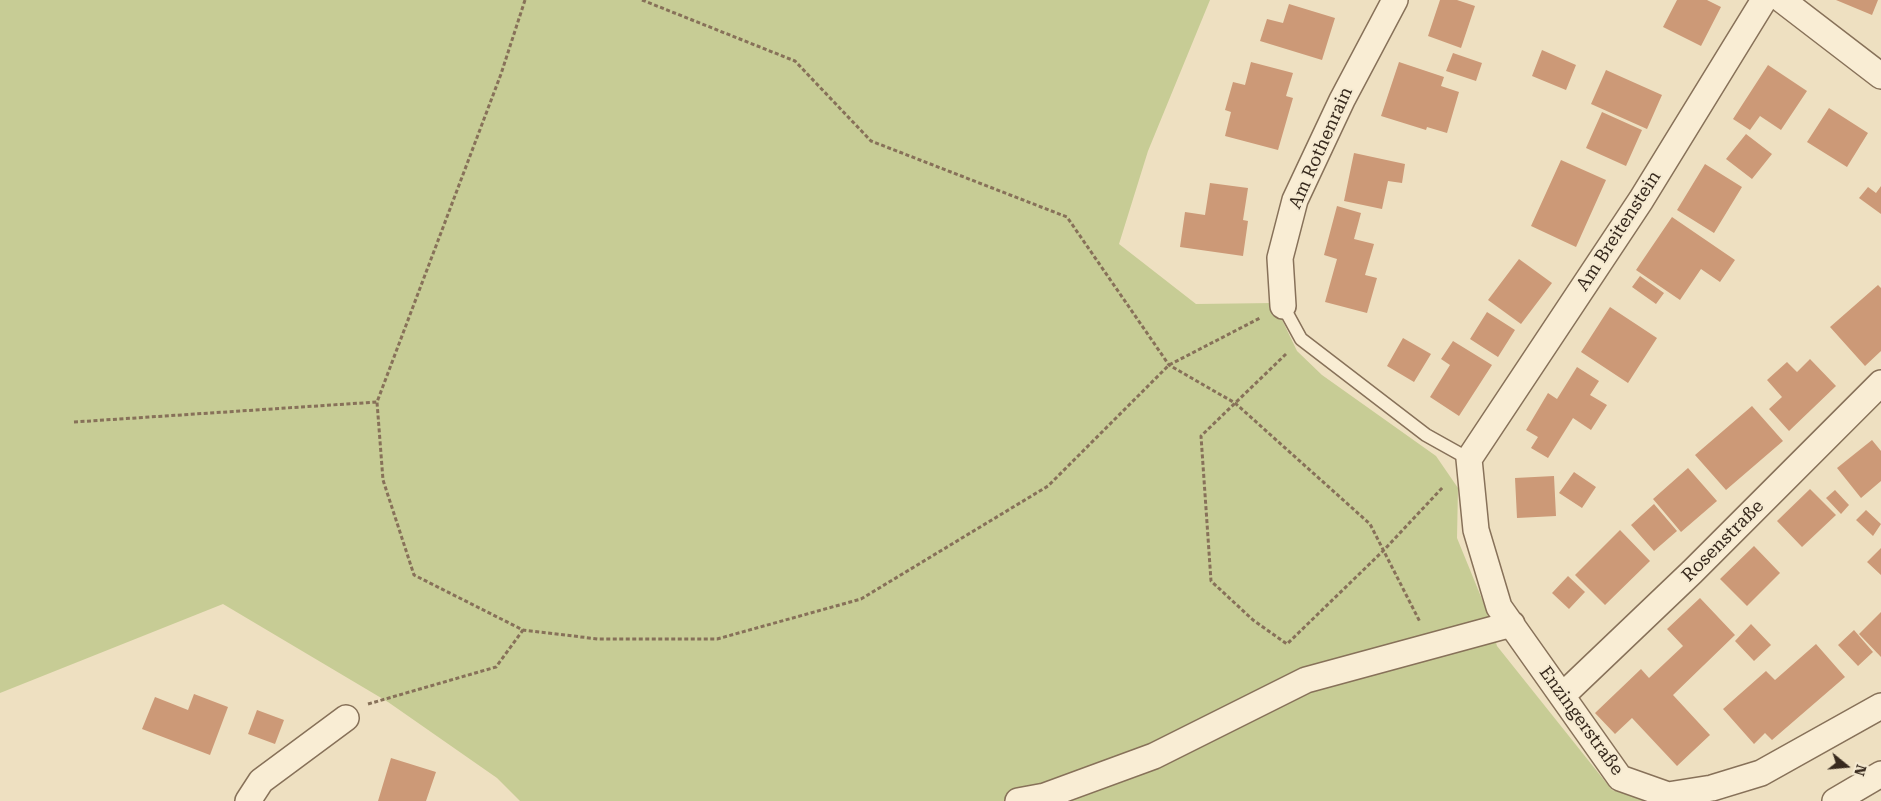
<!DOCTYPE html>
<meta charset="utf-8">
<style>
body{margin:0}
#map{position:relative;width:1881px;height:801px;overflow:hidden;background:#eee0c1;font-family:"Roboto Serif",serif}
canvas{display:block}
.north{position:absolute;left:1821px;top:741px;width:50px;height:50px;-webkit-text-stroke:4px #f5ead1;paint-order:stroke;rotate:107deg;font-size:14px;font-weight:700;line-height:20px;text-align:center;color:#37291d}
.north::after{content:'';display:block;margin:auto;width:18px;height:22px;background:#37291d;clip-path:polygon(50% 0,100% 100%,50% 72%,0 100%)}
</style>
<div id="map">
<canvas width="1881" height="801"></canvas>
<div class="north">N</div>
</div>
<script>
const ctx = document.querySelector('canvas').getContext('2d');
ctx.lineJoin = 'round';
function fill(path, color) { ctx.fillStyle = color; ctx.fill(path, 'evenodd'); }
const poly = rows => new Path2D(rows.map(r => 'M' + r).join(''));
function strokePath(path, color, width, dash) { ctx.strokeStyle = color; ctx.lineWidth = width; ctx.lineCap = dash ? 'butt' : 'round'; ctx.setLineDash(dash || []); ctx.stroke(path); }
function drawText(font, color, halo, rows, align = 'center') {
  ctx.font = font + ' "Roboto Serif",serif'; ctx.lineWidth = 4; ctx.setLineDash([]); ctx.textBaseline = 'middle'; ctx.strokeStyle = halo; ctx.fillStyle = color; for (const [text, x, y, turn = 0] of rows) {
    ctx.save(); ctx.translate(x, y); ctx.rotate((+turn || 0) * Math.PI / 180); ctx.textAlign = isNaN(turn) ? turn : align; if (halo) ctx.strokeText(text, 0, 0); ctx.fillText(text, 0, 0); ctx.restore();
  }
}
const green = poly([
 [0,0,1210,0,1148,151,1119,244,1196,304,1274,303,1297,351,1322,375,1436,456,1458,488,1457,538,1486,609,1497,646,1612,790,1650,801,520,801,497,778,388,702,223,604,0,693]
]);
const building = poly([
 [1440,0,1457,0,1475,6,1461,48,1428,36],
 [1677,0,1707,0,1721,7,1701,46,1663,27],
 [1836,0,1878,0,1872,15],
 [1289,4,1335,18,1322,60,1260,41,1267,19,1283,23],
 [1542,50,1576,65,1566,90,1532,76],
 [1453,53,1482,63,1476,81,1446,71],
 [1251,62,1293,73,1286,96,1293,98,1278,150,1225,136,1231,112,1225,110,1233,82,1245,85],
 [1399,62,1444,77,1441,86,1459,92,1447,133,1427,127,1426,130,1381,116],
 [1768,65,1807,91,1781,130,1760,116,1750,130,1733,119],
 [1606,70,1662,95,1647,129,1591,104],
 [1829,108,1868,133,1847,167,1807,142],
 [1602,112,1642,130,1626,166,1586,148],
 [1746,134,1772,154,1752,179,1726,159],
 [1354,153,1405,164,1402,183,1388,181,1382,209,1344,201],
 [1561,160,1606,180,1576,247,1531,226],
 [1705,164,1742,187,1714,233,1677,210],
 [1210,183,1248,188,1243,220,1248,221,1243,256,1180,247,1185,212,1205,215],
 [1881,186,1881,214,1859,198,1868,187,1876,193],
 [1337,206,1361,213,1354,239,1374,244,1365,275,1377,278,1367,313,1325,302,1337,259,1324,255],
 [1672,217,1735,260,1720,282,1701,269,1680,300,1636,270],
 [1519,259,1552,283,1521,324,1488,300],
 [1640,276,1664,293,1656,304,1632,287],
 [1878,285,1881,288,1881,351,1865,366,1830,327],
 [1610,307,1657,338,1628,383,1581,352],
 [1487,312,1515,330,1498,357,1470,339],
 [1403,338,1431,354,1414,382,1387,366],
 [1453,341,1492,365,1459,416,1430,397,1450,365,1441,359],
 [1810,359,1836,386,1789,431,1769,409,1782,397,1767,380,1787,362,1797,372],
 [1577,367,1599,381,1590,395,1607,405,1591,430,1573,418,1548,458,1531,448,1538,437,1526,430,1548,393,1557,399],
 [1752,406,1783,441,1726,490,1695,455],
 [1872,440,1881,451,1881,481,1861,498,1837,468],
 [1688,468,1717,501,1681,532,1653,499],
 [1574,472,1596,487,1582,508,1559,493],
 [1554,476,1556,516,1517,518,1515,478],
 [1810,489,1836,515,1802,547,1777,521],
 [1835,490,1849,505,1841,514,1826,498],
 [1654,504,1677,531,1654,551,1631,525],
 [1866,510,1881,524,1873,536,1856,520],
 [1620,530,1650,561,1605,605,1575,575],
 [1754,546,1780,573,1747,606,1720,579],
 [1881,548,1881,575,1867,562],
 [1568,576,1585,592,1569,609,1552,593],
 [1700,598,1735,635,1673,695,1710,735,1677,766,1632,718,1615,734,1595,713,1641,669,1649,678,1683,646,1667,629],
 [1881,612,1881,657,1859,634],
 [1751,624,1771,645,1754,661,1735,641],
 [1854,630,1873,652,1858,666,1838,645],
 [1816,644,1845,677,1772,740,1765,733,1754,744,1723,709,1766,671,1775,680],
 [194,694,228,707,210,755,142,729,155,697,188,710],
 [257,710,284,720,275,744,248,734],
 [391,758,436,772,426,801,378,801]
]);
const path = poly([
 [525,0,501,74,377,402,383,480,414,575,523,630,598,639,717,639,861,599,1048,486,1169,365,1260,318],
 [642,0,795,61,871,141,1067,217,1169,365,1235,403,1370,524,1420,622],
 [1286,354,1201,436,1211,581,1253,620,1287,644,1384,550,1443,487],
 [74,422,377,402],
 [368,704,496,667,523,630]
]);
const service = poly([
 [1283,306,1301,339,1426,435,1469,459]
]);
const minor = poly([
 [1764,0,1641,200,1469,459,1476,530,1499,607,1620,778,1668,795,1712,788,1761,773,1881,706],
 [1782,0,1881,76],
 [1283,306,1280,258,1295,200,1342,100,1395,0],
 [1562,696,1692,572,1881,383],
 [248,801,261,781,346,718],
 [1018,801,1045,796,1154,756,1306,680,1512,624],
 [1835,801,1881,774]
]);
const streetNames = [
 ["Am Rothenrain",1321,148,-66],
 ["Am Breitenstein",1619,231,-57],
 ["Rosenstraße",1723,541,-45],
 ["Enzingerstraße",1581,721,54]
];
fill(green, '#c7cc95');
fill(building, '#c97');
strokePath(service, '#877159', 15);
strokePath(minor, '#877159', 28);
strokePath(path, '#877159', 3, [4, 2.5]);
strokePath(service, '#f9edd4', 12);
strokePath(minor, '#f9edd4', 25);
drawText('18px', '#37291d', '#f5ead1', streetNames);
</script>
